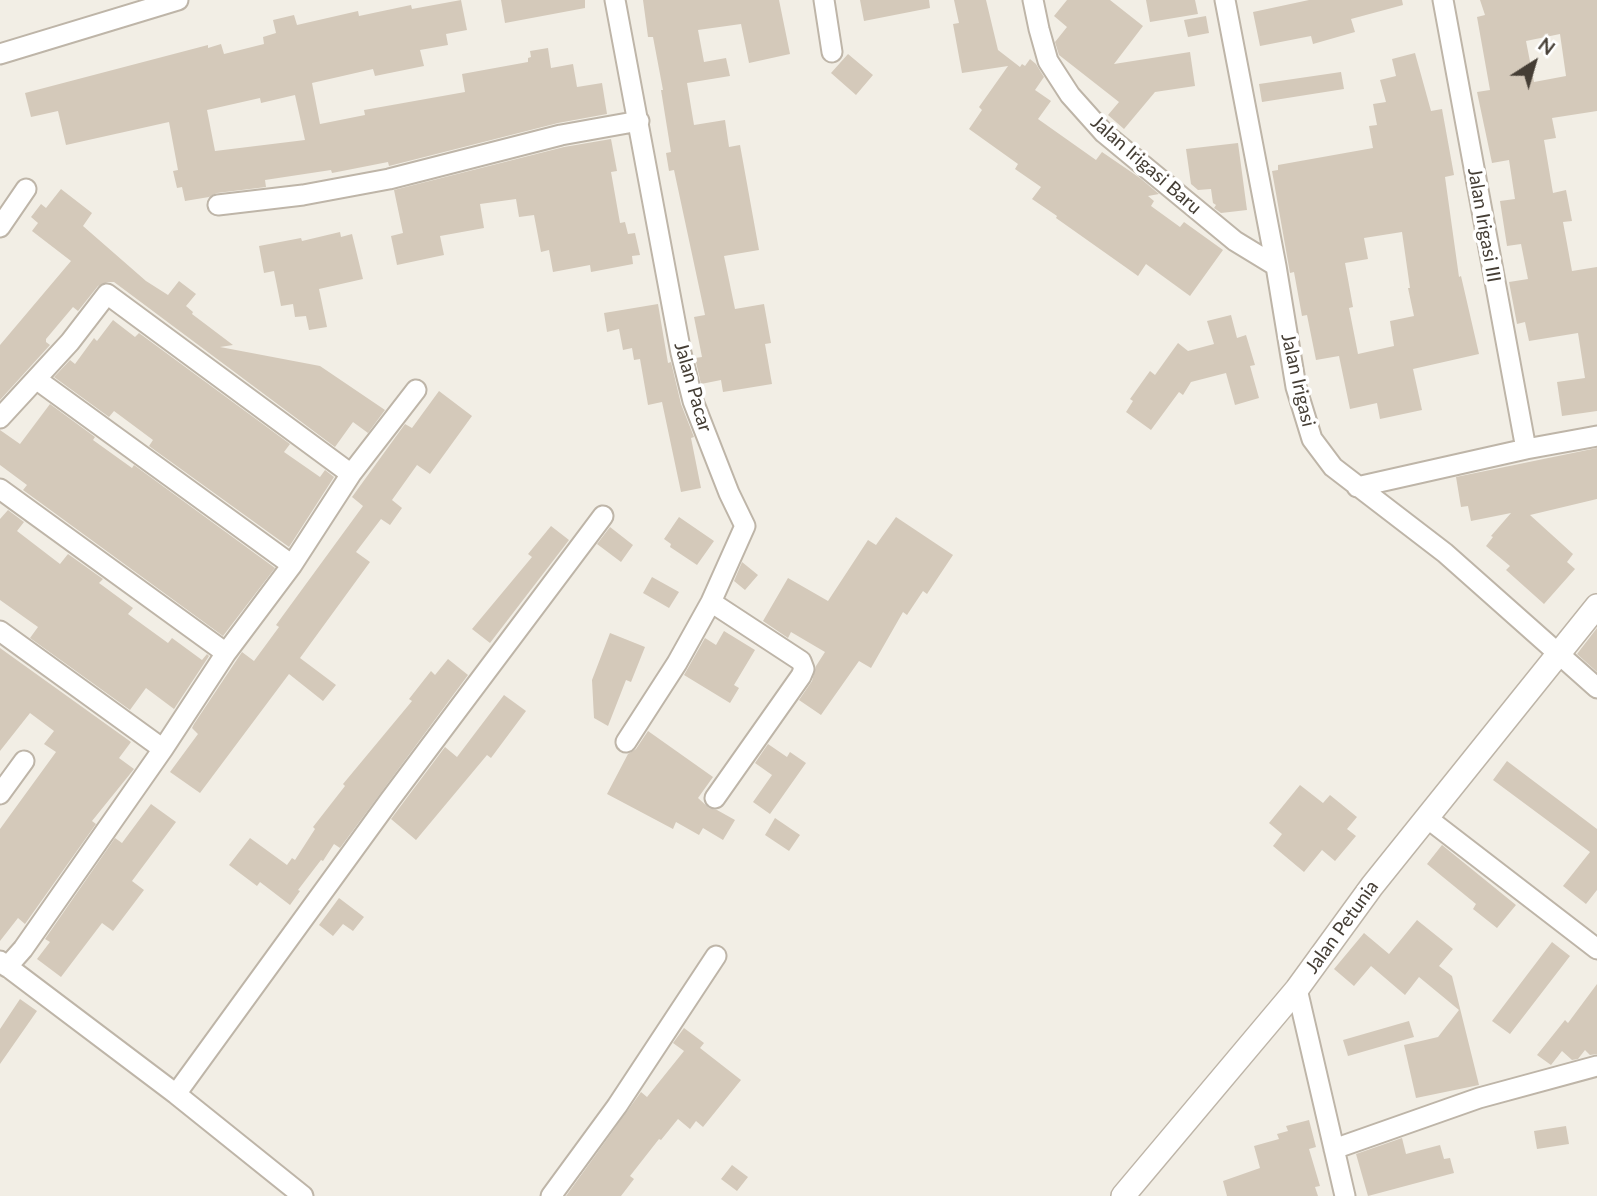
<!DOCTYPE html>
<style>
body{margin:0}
#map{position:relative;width:1597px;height:1196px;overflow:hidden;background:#f2eee5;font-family:Lato,sans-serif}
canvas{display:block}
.north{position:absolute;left:1499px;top:28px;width:70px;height:70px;-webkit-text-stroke:5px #fff;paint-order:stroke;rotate:37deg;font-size:19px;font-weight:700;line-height:28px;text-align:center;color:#453e35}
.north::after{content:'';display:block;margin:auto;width:24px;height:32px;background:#453e35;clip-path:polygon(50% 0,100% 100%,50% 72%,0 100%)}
</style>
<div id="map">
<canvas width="1597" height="1196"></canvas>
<div class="north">N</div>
</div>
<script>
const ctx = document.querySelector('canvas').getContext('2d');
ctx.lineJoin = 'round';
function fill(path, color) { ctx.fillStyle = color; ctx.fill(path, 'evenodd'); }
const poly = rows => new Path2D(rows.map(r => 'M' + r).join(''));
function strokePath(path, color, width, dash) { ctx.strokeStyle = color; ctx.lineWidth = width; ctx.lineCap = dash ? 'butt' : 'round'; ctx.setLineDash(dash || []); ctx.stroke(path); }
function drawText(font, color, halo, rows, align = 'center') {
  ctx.font = font + ' Lato,sans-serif'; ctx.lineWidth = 7; ctx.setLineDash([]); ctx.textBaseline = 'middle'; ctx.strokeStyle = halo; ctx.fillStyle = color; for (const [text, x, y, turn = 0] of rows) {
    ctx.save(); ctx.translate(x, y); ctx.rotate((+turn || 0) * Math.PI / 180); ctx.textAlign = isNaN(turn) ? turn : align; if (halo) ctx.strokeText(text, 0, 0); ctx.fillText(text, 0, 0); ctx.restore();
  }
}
const building = poly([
 [461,0,467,30,446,34,448,45,420,50,424,66,375,76,373,69,312,83,320,124,365,115,364,110,465,92,462,74,528,62,528,58,531,57,530,51,548,48,551,68,573,64,577,87,602,83,607,114,558,123,389,166,388,162,332,173,331,170,265,180,266,187,217,193,209,197,185,201,182,187,177,188,173,171,178,170,169,122,66,145,58,111,31,117,25,93,208,45,208,48,221,44,224,54,264,44,263,37,276,33,273,20,294,15,297,25,358,11,359,16,411,5,412,9],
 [295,95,305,140,215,151,207,110,260,98,261,103],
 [501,0,585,0,585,8,505,23],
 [643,0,779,0,790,54,749,63,741,24,698,30,704,62,726,58,730,76,687,83,694,125,725,120,729,147,740,145,759,250,724,256,735,309,764,304,771,343,765,344,772,384,723,392,721,380,701,384,695,358,702,357,694,317,705,315,674,170,669,171,666,153,671,152,661,90,663,90,653,37,648,37],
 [860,0,929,0,930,8,864,21],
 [954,0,986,0,998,50,1020,67,1022,64,1025,66,1030,59,1036,64,1044,77,1035,90,1051,101,1038,119,1096,160,1102,152,1140,178,1159,194,1148,196,1154,201,1151,206,1180,227,1184,222,1223,250,1190,296,1146,264,1138,276,1056,218,1057,216,1032,199,1041,187,1015,169,1018,164,969,129,982,110,979,107,1008,66,962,73,953,24,959,23],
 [1067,0,1110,0,1143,26,1114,64,1190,52,1195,86,1155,92,1124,129,1108,115,1119,102,1059,55,1055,42,1067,27,1054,16],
 [1146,0,1195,0,1198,14,1150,22],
 [1309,0,1402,0,1403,5,1351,19,1355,32,1313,44,1311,36,1260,46,1253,12],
 [1480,0,1597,0,1597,111,1552,118,1556,138,1544,140,1553,193,1566,190,1572,221,1563,222,1572,271,1597,267,1597,411,1562,416,1557,382,1585,378,1578,333,1529,341,1525,322,1517,324,1509,282,1528,279,1521,244,1507,246,1500,201,1515,199,1509,160,1492,163,1477,92,1490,90,1477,17,1485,15],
 [1560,34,1566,76,1534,82,1526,41],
 [1206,16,1209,33,1188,37,1184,20],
 [1415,53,1431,111,1442,109,1454,175,1445,177,1459,277,1461,276,1479,354,1413,369,1422,410,1380,419,1377,403,1350,409,1339,356,1316,360,1307,315,1302,316,1294,272,1290,273,1272,171,1278,170,1278,165,1373,148,1369,126,1377,125,1373,104,1386,102,1380,80,1396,76,1392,59],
 [1402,232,1410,288,1408,288,1414,316,1390,321,1394,346,1358,354,1349,308,1353,307,1345,263,1368,259,1364,238],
 [848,54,873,75,856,95,831,73],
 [1341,72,1344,89,1262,102,1259,84],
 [611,139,617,171,611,172,620,223,625,222,628,234,635,233,640,255,632,256,633,264,591,272,590,265,553,272,549,250,541,252,534,215,519,217,516,199,480,204,484,228,440,236,444,255,397,265,391,236,403,233,394,190,564,147],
 [1238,143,1247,210,1221,213,1214,208,1216,205,1213,203,1211,189,1198,190,1191,184,1186,149],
 [61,189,92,213,83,226,146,281,168,295,179,281,196,294,186,306,193,312,192,314,233,345,220,347,320,366,385,410,368,433,353,422,335,447,114,282,108,282,98,286,78,311,73,307,46,339,46,342,50,345,0,400,0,345,71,261,32,231,38,223,31,217,41,204,46,208],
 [340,232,341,237,352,234,363,279,319,289,327,327,309,330,306,316,295,317,293,304,281,306,274,271,264,273,259,246,301,238,302,241],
 [658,304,668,363,671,362,681,404,694,437,691,438,701,488,681,492,662,402,648,405,640,359,634,360,632,348,623,350,619,329,607,332,604,313],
 [1231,315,1237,338,1246,335,1255,365,1250,366,1259,398,1235,405,1226,373,1191,382,1183,395,1179,392,1151,430,1126,412,1133,401,1130,399,1150,371,1155,375,1178,343,1188,351,1214,344,1207,321],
 [113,320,135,337,139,333,290,444,284,452,320,477,325,470,334,477,289,547,149,446,153,440,114,411,109,417,54,377,70,360,75,364,94,338,97,341],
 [439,391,472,416,430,474,417,465,392,500,402,508,390,525,381,519,356,552,370,562,300,658,336,685,323,701,289,674,200,793,170,772,198,734,192,728,194,724,242,652,254,661,279,627,276,625,363,506,352,497,405,424,412,428],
 [50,404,95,437,93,440,132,468,134,465,275,568,223,636,23,490,27,485,0,465,0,430,20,444],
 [1597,448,1597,499,1530,515,1573,554,1567,562,1575,569,1544,604,1506,570,1510,566,1486,546,1493,537,1491,536,1511,513,1471,521,1468,506,1461,507,1456,477],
 [8,510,24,522,17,531,60,564,68,554,103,579,99,583,133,608,128,614,168,643,172,638,202,660,207,654,209,656,174,709,146,688,130,710,30,638,38,627,0,600,0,519],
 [679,517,714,541,697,565,670,547,671,544,664,539],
 [896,517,953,555,927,594,923,591,907,615,903,612,871,668,859,661,821,715,799,700,812,681,816,666,825,652,791,632,788,638,763,621,788,578,828,601,868,540,876,545],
 [551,526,569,540,490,643,472,629,532,557,528,554],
 [610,527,633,545,621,562,597,544],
 [742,562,758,575,745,590,734,581],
 [652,577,679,592,669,608,643,593],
 [1597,628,1597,672,1577,654],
 [724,631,755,650,734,685,739,688,730,703,684,675,705,638,716,645],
 [610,633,645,647,631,682,626,680,608,726,594,718,592,680],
 [0,648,131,742,119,758,134,769,92,821,96,824,25,924,18,918,0,941,0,829,56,752,44,744,54,731,30,713,0,751],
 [448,659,468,675,340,848,334,844,323,861,321,860,298,890,300,891,290,905,260,882,257,886,229,865,250,838,287,865,292,858,295,860,315,829,313,827,345,786,343,784,412,701,409,699,431,671,435,675],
 [504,695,526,711,491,758,487,755,416,840,391,819,445,747,457,757],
 [648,731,713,777,698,798,709,808,717,810,735,820,723,840,703,828,699,835,676,822,673,829,607,794,628,754,636,749],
 [768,744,787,757,790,752,806,763,770,814,753,802,772,775,755,763],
 [1507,761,1597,829,1597,890,1586,904,1563,886,1590,852,1493,780],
 [1300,785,1323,803,1330,795,1357,817,1347,829,1356,836,1335,861,1322,850,1304,872,1273,846,1282,834,1269,823],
 [151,804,176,822,132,881,144,890,113,931,102,923,61,977,37,959,50,942,45,939,115,838,122,843],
 [775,818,800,835,789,851,765,835],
 [1442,845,1516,905,1497,928,1473,909,1476,904,1427,864],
 [339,898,364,917,353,931,343,924,333,936,319,925],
 [1417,920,1453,949,1439,966,1452,976,1479,1085,1416,1098,1404,1045,1438,1037,1459,1010,1419,977,1405,995,1371,966,1354,986,1334,969,1364,933,1389,954],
 [1552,942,1570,956,1510,1034,1492,1021],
 [1597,984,1597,1054,1590,1055,1585,1050,1578,1059,1572,1060,1562,1051,1551,1065,1537,1055,1565,1020,1568,1023],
 [20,999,37,1011,0,1064,0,1029],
 [1409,1021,1414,1037,1348,1056,1343,1040],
 [684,1028,704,1043,700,1048,741,1080,703,1127,696,1121,690,1129,678,1119,661,1140,659,1139,630,1176,634,1179,621,1196,566,1196,641,1092,647,1097,684,1051,673,1043],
 [1309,1120,1316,1147,1309,1149,1320,1186,1315,1187,1318,1196,1227,1196,1223,1181,1260,1168,1254,1146,1279,1139,1277,1134,1288,1131,1286,1126],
 [1566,1126,1569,1144,1537,1149,1534,1131],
 [1402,1138,1406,1154,1440,1145,1444,1159,1450,1158,1454,1173,1368,1196,1356,1154],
 [732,1165,748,1177,737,1191,721,1179]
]);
const minor = poly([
 [615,0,681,353,693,401,729,493,745,526,711,602,677,663,626,742],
 [824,0,832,52],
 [1033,0,1039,29,1048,61,1070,95,1104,133,1235,241,1276,266],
 [1225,0,1276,266,1296,387,1312,439,1333,467,1445,553,1597,688],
 [1443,0,1526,449],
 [0,54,178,0],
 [218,205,303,195,389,179,561,135,639,121],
 [0,227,26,189],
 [36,379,292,565],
 [0,418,70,342,107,294,351,474],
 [1357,487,1526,449,1597,436],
 [0,489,226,653],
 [711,602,801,661,804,669,801,676,715,798],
 [0,631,163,749],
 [0,794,24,761],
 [1427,818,1597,949],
 [0,961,176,1094,303,1196],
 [7,967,23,949,163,749,226,653,292,565,351,474,416,390],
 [1297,989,1345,1196],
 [176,1094,389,801,603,516],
 [1334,1149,1479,1098,1597,1066],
 [551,1196,617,1106,716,956]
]);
const tertiary = poly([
 [1123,1196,1297,989,1372,886,1597,606]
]);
const streetNames = [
 ["Jalan Irigasi Baru",1146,165,41],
 ["Jalan Irigasi III",1484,225,80],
 ["Jalan Irigasi",1298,380,77],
 ["Jalan Pacar",693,387,74],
 ["Jalan Petunia",1342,927,-54]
];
fill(building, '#d4c9ba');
strokePath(minor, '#beb5a8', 23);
strokePath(tertiary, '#beb5a8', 26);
strokePath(minor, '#fff', 19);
strokePath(tertiary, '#fff', 23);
drawText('19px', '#453e35', '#fff', streetNames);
</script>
